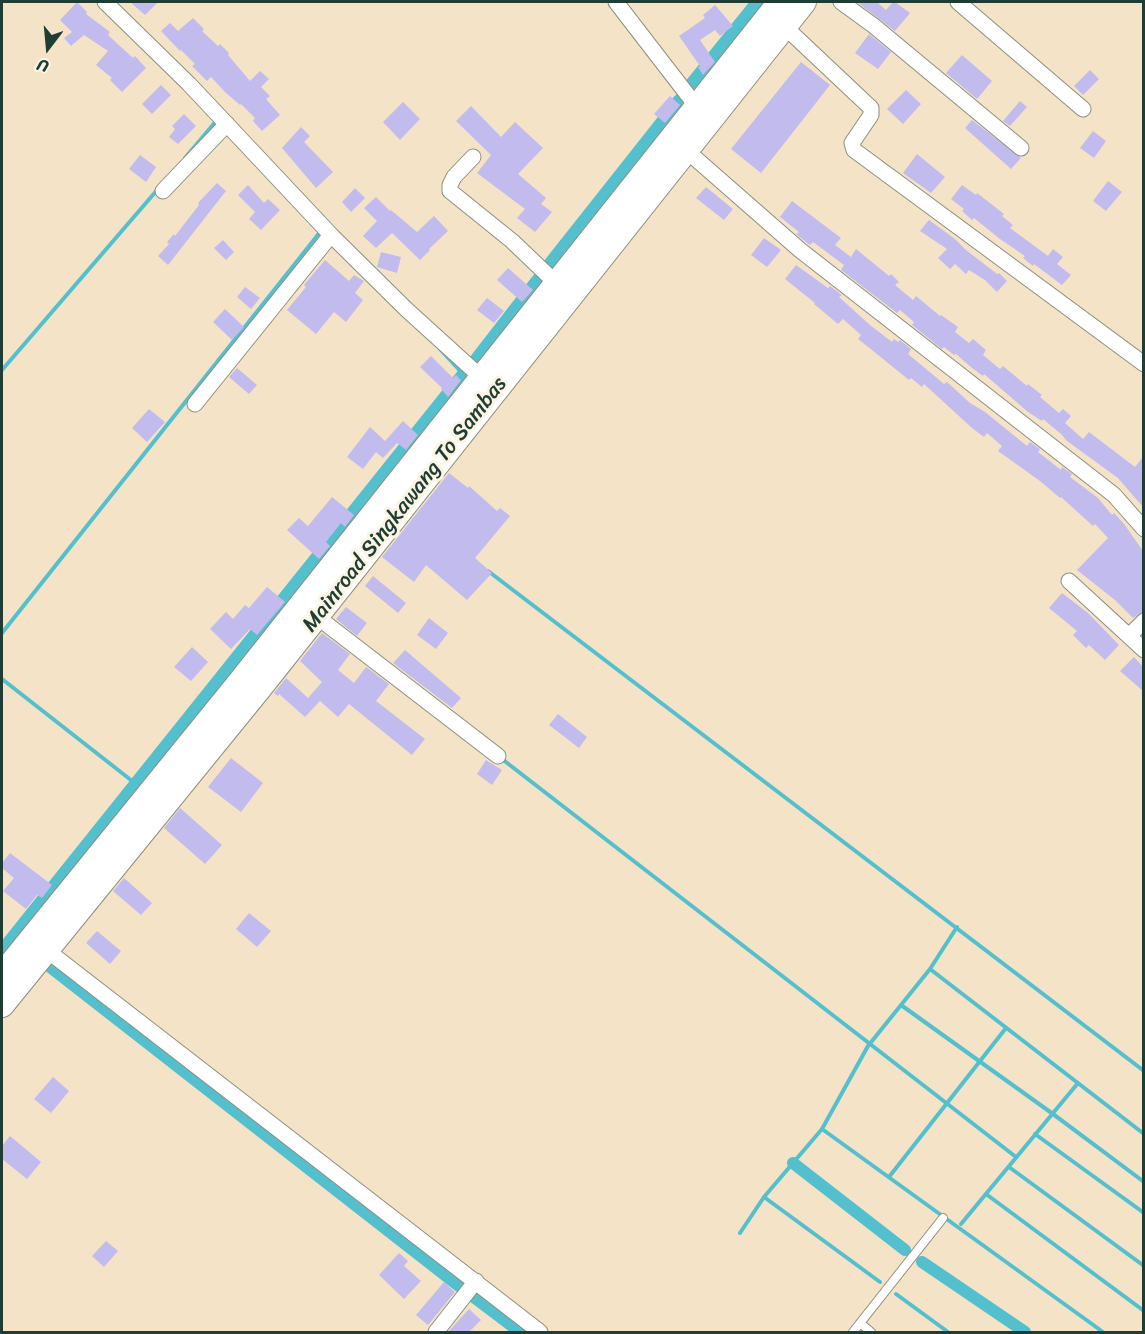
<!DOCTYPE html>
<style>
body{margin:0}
#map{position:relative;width:1145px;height:1334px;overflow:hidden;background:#f5e3c8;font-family:Sriracha,sans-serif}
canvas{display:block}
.frame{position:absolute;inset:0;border:3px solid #1f3d34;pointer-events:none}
.north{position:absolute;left:18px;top:18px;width:60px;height:60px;-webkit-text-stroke:4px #fcf5e5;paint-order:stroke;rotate:196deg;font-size:16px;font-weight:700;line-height:24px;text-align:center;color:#1f3d34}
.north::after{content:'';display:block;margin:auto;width:21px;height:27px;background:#1f3d34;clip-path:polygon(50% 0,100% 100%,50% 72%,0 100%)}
</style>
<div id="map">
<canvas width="1145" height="1334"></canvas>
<div class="frame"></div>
<div class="north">U</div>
</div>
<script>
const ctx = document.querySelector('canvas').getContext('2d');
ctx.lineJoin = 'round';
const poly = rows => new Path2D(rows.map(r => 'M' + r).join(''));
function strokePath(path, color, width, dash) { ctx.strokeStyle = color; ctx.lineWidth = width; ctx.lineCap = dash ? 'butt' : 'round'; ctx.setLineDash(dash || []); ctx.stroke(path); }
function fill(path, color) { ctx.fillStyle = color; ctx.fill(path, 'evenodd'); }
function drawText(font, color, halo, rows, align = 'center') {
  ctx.font = font + ' Sriracha,sans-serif'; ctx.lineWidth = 6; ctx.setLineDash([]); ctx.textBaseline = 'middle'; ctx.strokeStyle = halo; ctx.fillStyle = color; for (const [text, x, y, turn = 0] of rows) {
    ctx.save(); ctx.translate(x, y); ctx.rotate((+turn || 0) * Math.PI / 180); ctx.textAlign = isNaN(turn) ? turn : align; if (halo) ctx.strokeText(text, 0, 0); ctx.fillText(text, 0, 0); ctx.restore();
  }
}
const stream = poly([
 [185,158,217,120],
 [440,349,463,374],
 [2,370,158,189],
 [488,571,1144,1071],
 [2,633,321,231],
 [2,679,136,784],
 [502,759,1016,1157],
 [20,927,26,933],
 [930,969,1144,1134],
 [901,1005,1053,1114,1144,1182],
 [822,1129,1103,1332],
 [1035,1134,1144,1213],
 [1009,1167,1144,1266],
 [889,1177,1006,1028],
 [986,1194,1144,1311],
 [764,1197,880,1282],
 [961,1224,1078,1083],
 [740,1233,764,1197,822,1129,868,1046,930,969,957,927],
 [896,1294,948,1332]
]);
const canal = poly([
 [691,84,757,2],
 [550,263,679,100],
 [476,359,538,279],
 [2,950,463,374],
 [45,963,459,1286],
 [793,1163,905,1250],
 [922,1262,1025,1332],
 [475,1298,520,1332]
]);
const building = poly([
 [77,2,87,12,86,14,110,32,108,35,133,58,135,56,146,68,122,92,110,80,112,78,96,65,108,51,84,35,71,46,64,38,72,32,60,20],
 [130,2,158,2,145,15],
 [857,2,877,2,886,10,893,2,895,2,910,13,895,31],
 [715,5,733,26,720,36,715,30,700,40,715,62,703,75,698,67,700,66,679,36,705,18,703,15],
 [193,18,204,29,202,31,218,46,220,44,229,53,228,55,250,81,260,71,269,79,261,87,270,96,266,99,280,115,262,131,253,121,255,118,241,104,240,105,225,92,211,77,207,81,192,66,195,64,181,50,180,51,161,31,170,23,178,31],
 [869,34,891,52,878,69,855,53],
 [962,55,992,81,977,99,946,73],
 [801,62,830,85,761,173,731,149],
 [1090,70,1099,79,1083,95,1074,86],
 [161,85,171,95,152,114,142,104],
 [906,90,921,104,903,124,887,109],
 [670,96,680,105,665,123,654,114],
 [1020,101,1027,107,1010,126,1003,121],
 [403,102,420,119,400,140,383,122],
 [471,106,501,137,515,122,543,148,518,174,546,198,541,204,552,212,535,232,517,218,525,209,477,173,491,155,456,121],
 [184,114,196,126,178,144,169,137,175,129,172,126],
 [972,120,1021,158,1011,169,965,128],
 [301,127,310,136,304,142,333,172,316,188,282,148],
 [1093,131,1106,141,1094,158,1080,148],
 [917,154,945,177,931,193,903,173],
 [140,155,156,167,146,182,129,169],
 [1108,181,1122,192,1106,211,1093,201],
 [217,183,226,191,168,265,158,256,169,244,167,242,174,234,175,236,199,205,198,203],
 [248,185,264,203,268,199,280,210,261,230,249,219,255,212,238,195],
 [962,185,976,195,977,193,1004,214,1002,216,1013,225,1010,228,1048,256,1053,249,1063,257,1057,264,1071,275,1062,285,1034,264,1033,266,1023,258,1025,256,1000,239,974,218,972,220,962,211,964,209,951,199],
 [706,187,733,209,724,220,696,198],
 [355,188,365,198,351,212,342,202],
 [376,197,390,211,391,210,417,232,434,216,448,231,429,249,430,250,420,260,392,233,376,248,363,236,377,221,364,208],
 [792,201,841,238,835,245,851,257,856,249,889,276,891,274,899,282,895,285,913,300,916,296,940,316,941,315,958,327,955,332,969,343,973,339,986,350,983,355,1000,369,1003,366,1027,386,1028,384,1042,395,1040,397,1059,413,1063,409,1071,416,1065,423,1083,439,1089,432,1135,467,1143,457,1143,507,1118,478,1067,441,1061,434,1043,419,1042,421,1028,412,984,374,983,376,972,368,956,354,954,355,944,347,942,349,912,325,914,322,900,310,897,313,841,270,844,265,813,242,810,245,806,242,796,234,799,232,780,217],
 [929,220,955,239,966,250,997,274,999,273,1007,281,997,292,985,280,969,270,966,274,955,264,950,269,938,258,947,249,920,231],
 [764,238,781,250,767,267,751,255],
 [223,240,234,252,226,260,214,248],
 [381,252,401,257,397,273,377,267],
 [325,260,349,281,354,275,364,281,355,293,363,300,346,322,334,312,316,334,287,310,306,287,304,285],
 [796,265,828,288,830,286,842,295,839,297,870,325,892,342,894,339,898,342,900,340,911,349,908,354,944,384,947,382,970,403,985,412,1027,446,1030,442,1040,449,1038,452,1061,470,1062,467,1072,474,1070,477,1098,498,1112,515,1114,513,1124,524,1143,551,1143,612,1133,618,1115,600,1077,570,1108,538,1095,524,1093,526,1061,497,1060,498,1040,481,998,451,1002,446,987,433,984,437,972,428,924,384,922,387,911,378,909,380,867,346,858,339,861,335,843,319,838,324,814,304,815,303,785,279],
 [508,268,533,290,522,302,497,280],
 [245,287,260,298,251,309,237,297],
 [487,298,504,311,494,323,477,310],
 [225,309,244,327,232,340,213,322],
 [431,356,453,378,456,375,461,380,448,397,441,389,442,388,420,367],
 [237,368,257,385,249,394,229,377],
 [149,409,165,422,147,442,132,428],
 [403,421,418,435,406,450,397,443,383,458,376,452,363,469,347,457,370,427,385,441],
 [449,473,468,488,469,486,497,511,500,508,510,516,475,558,492,573,467,600,426,565,414,582,382,557],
 [332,497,354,515,345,527,341,523,326,542,330,546,319,559,287,530,299,518,308,526],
 [373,576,406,603,398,613,365,586],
 [267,587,285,602,257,635,250,629,231,649,210,629,226,612,233,619,245,605,249,608],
 [1062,593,1088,613,1119,645,1105,660,1089,645,1086,648,1073,635,1077,631,1049,608],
 [346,607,367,623,357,636,336,619],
 [429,618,448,633,436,649,417,635],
 [322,633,350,654,338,670,354,683,366,667,389,684,376,701,425,739,412,755,349,704,338,717,320,701,305,717,279,694,278,696,274,693,286,678,308,698,322,682,300,661],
 [192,647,208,662,191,681,174,667],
 [405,650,461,698,452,708,393,663],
 [1134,657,1143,667,1143,691,1120,671],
 [558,714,587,737,579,748,549,725],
 [231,758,263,783,241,812,208,787],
 [486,760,502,770,492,785,477,774],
 [180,808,222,845,205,864,164,828],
 [10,853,52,885,42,898,37,895,26,909,3,891,14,878,2,868,2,863],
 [124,878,152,903,141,915,113,891],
 [249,913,271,931,257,947,236,929],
 [97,931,121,951,110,964,86,943],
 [53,1077,69,1091,51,1113,34,1099],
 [10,1136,41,1162,27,1179,2,1159,2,1146],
 [106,1241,118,1251,104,1267,92,1256],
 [399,1253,408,1261,404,1266,421,1281,404,1299,379,1275],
 [444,1282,455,1292,428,1325,416,1315],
 [469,1309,481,1320,469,1332,448,1332]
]);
const service = poly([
 [860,1323,871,1332],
 [853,1332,943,1218]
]);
const minor = poly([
 [105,2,189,84,331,235,407,310,482,378],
 [616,2,697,107],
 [841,2,874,26,1021,148],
 [958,2,1083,109],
 [785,27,871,108,871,115,852,143,854,150,1144,364],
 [687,151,800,250,1114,495,1144,529],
 [473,157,454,177,450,185,450,191,512,241,557,284],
 [163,191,227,124],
 [195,404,331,235],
 [1069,581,1144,650],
 [316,616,498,756],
 [1129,636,1144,621],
 [40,945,540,1332],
 [436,1332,476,1281]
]);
const trunk = poly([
 [2,975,239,683,780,2],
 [2,1005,259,689,804,2]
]);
const streetNames = [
 ["Mainroad Singkawang To Sambas",405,505,-52]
];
strokePath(stream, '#54c0ce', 4);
strokePath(canal, '#54c0ce', 12);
fill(building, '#c2bbed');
strokePath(service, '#8a907e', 10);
strokePath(minor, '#8a907e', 17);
strokePath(trunk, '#8a907e', 26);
strokePath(service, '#fff', 8);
strokePath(minor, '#fff', 15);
strokePath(trunk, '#fff', 24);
drawText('22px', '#1f3d34', '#fcf5e5', streetNames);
</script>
